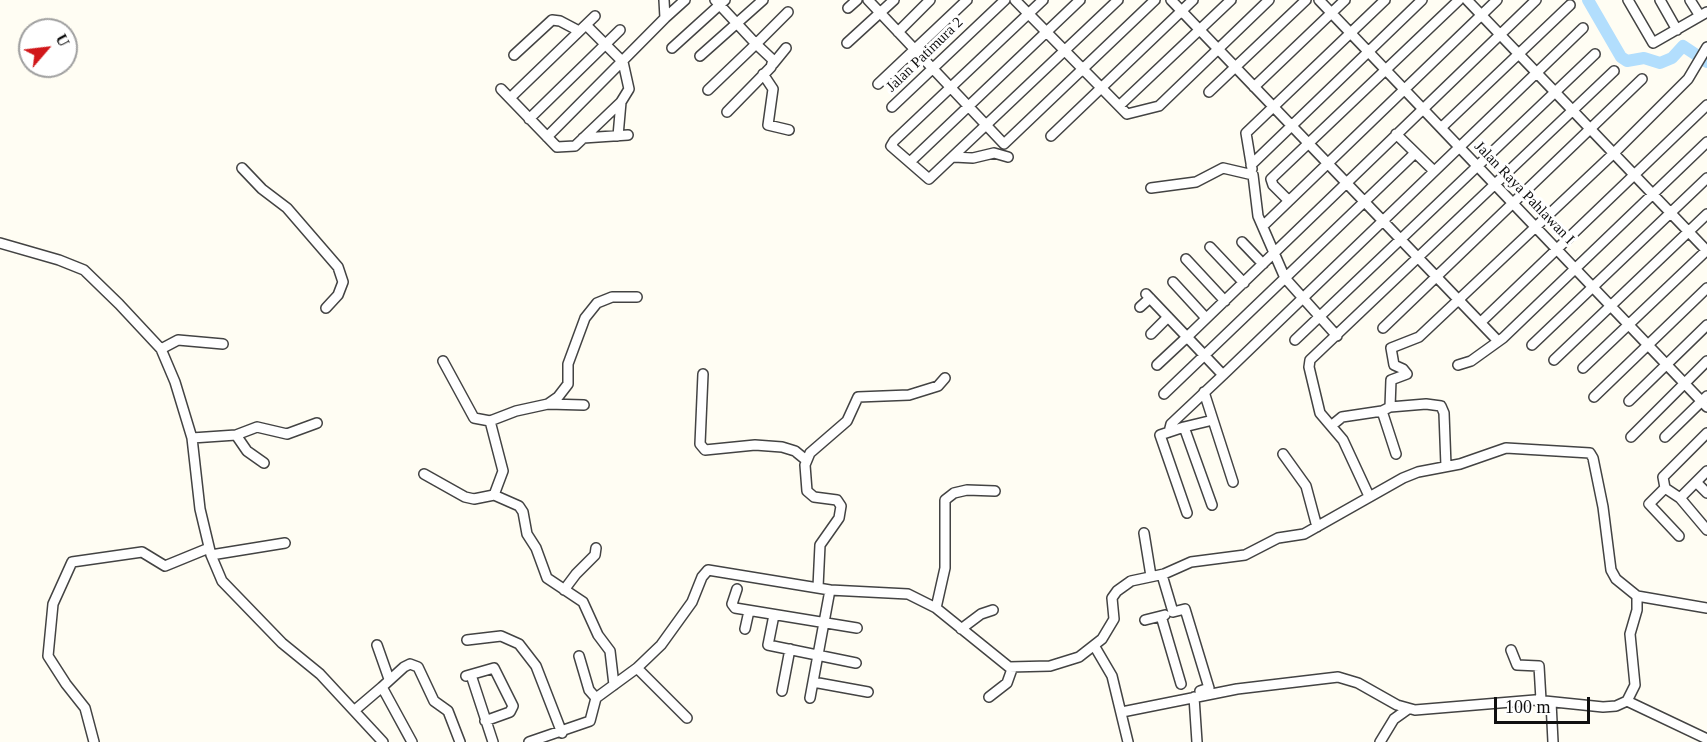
<!DOCTYPE html>
<style>
body{margin:0}
#map{position:relative;width:1707px;height:742px;overflow:hidden;background:#fffdf3;font-family:Georgia,serif}
canvas{display:block}
.north{position:absolute;left:18px;top:18px;width:60px;height:60px;box-sizing:border-box;background:#fff;border:2px solid #9f9f9f;border-radius:50%;rotate:62deg;font-size:16px;font-weight:700;line-height:24px;text-align:center;color:#101010}
.north::after{content:'';display:block;margin:auto;width:21px;height:27px;background:#d1171a;clip-path:polygon(50% 0,100% 100%,50% 72%,0 100%)}
.scale{position:absolute;left:1494px;top:697px;width:96px;height:27px;box-sizing:border-box;border:3px solid #101010;border-top:0;padding-left:8px;font-size:18px;line-height:21px;white-space:nowrap;color:#101010;-webkit-text-stroke:4px #fff;paint-order:stroke}
</style>
<div id="map">
<canvas width="1707" height="742"></canvas>
<div class="north">U</div>
<div class="scale">100 m</div>
</div>
<script>
const ctx = document.querySelector('canvas').getContext('2d');
ctx.lineJoin = 'round';
const poly = rows => new Path2D(rows.map(r => 'M' + r).join(''));
function strokePath(path, color, width, dash) { ctx.strokeStyle = color; ctx.lineWidth = width; ctx.lineCap = dash ? 'butt' : 'round'; ctx.setLineDash(dash || []); ctx.stroke(path); }
function drawText(font, color, halo, rows, align = 'center') {
  ctx.font = font + ' Georgia,serif'; ctx.lineWidth = 6; ctx.setLineDash([]); ctx.textBaseline = 'middle'; ctx.strokeStyle = halo; ctx.fillStyle = color; for (const [text, x, y, turn = 0] of rows) {
    ctx.save(); ctx.translate(x, y); ctx.rotate((+turn || 0) * Math.PI / 180); ctx.textAlign = isNaN(turn) ? turn : align; if (halo) ctx.strokeText(text, 0, 0); ctx.fillText(text, 0, 0); ctx.restore();
  }
}
const river = poly([
 [1588,0,1621,57,1627,61,1644,58,1660,63,1672,58,1683,46,1707,62]
]);
const minor = poly([
 [715,0,756,44,788,12],
 [868,0,1004,144,1155,0],
 [1015,0,1127,114,1159,106,1269,0],
 [1043,0,894,141,891,146,929,179,1118,0],
 [1171,0,1498,341],
 [1319,0,1707,407],
 [1467,0,1707,251],
 [1628,0,1653,43,1707,12],
 [1660,0,1677,30],
 [1690,0,1700,16],
 [848,8,857,0],
 [665,18,685,0],
 [898,32,930,0],
 [847,43,894,0],
 [672,48,725,0],
 [514,55,552,20,560,21,579,31],
 [700,56,763,0],
 [773,64,786,48],
 [763,74,773,89,768,125,789,130],
 [878,84,967,0],
 [1254,87,1345,0],
 [501,89,557,147,575,146,621,102,629,89,623,62,586,25],
 [708,90,756,44,773,60,771,67,727,112],
 [1209,92,1306,0],
 [510,98,595,16],
 [1119,106,1231,0],
 [892,107,1005,0],
 [529,119,620,30],
 [1442,127,1570,5],
 [1396,134,1434,171],
 [618,136,621,102],
 [1051,136,1193,0],
 [547,137,665,18,664,0],
 [583,138,628,135],
 [954,157,973,158,994,153,1008,157],
 [911,161,1080,0],
 [1251,165,1422,0],
 [242,168,262,189,287,208,338,267,343,282,338,295,326,308],
 [1252,169,1246,133,1385,0],
 [1151,188,1196,182,1223,168,1253,175,1258,216,1285,278,1164,394],
 [1288,200,1273,185,1271,179,1459,0],
 [1264,225,1497,0],
 [1242,242,1263,264],
 [0,243,59,260,84,270,119,304,161,349,175,382,192,438,200,509,211,555,222,581,282,643,320,674,383,742],
 [1210,247,1244,283],
 [1186,259,1225,301],
 [1173,282,1206,318],
 [1146,294,1187,337,1157,365],
 [1140,307,1150,298],
 [1481,322,1707,105],
 [1383,328,1642,79],
 [1151,334,1168,317],
 [1337,336,1285,278,1415,153],
 [1295,340,1595,54],
 [1532,345,1707,178],
 [161,349,178,340,223,344],
 [1554,360,1707,214],
 [443,361,474,418,490,421],
 [1458,365,1471,361,1503,338,1707,142],
 [1583,368,1707,250],
 [703,374,700,444,705,450,755,445,782,447,795,451,806,460],
 [1223,375,1583,28],
 [1594,397,1707,288],
 [1629,401,1707,325],
 [548,404,558,397,568,384,568,364,585,318,597,303,612,297,637,297],
 [1390,407,1426,404,1441,406,1444,413,1446,466],
 [1382,411,1396,454],
 [1213,420,1233,482],
 [1331,426,1342,417,1382,411,1390,407,1391,380,1407,374,1403,369,1394,365,1391,348,1419,337,1614,153,1688,79,1707,47],
 [1184,427,1213,420,1204,392],
 [1169,432,1171,424,1223,375,1187,337,1536,0],
 [236,435,257,427,287,434,317,423],
 [1631,437,1707,361],
 [1665,437,1707,396],
 [192,438,236,435,247,451,264,463],
 [1283,454,1306,486,1317,527],
 [424,474,465,497,474,499,494,495,519,506,523,512,527,534,536,548,547,578,583,602,598,635,610,651,614,685],
 [1696,482,1707,493],
 [1665,488,1663,477,1707,433],
 [494,495,503,471,490,421,516,411,548,404,584,405],
 [1369,496,1343,440,1320,413,1309,367,1310,360,1614,71],
 [1680,498,1707,471],
 [1187,513,1160,435,1184,427,1212,505],
 [1144,533,1151,576],
 [1679,536,1649,504,1665,488,1680,498,1707,530],
 [211,555,285,543],
 [1162,575,1173,612,1185,609,1209,688,1200,691],
 [818,587,820,545,839,518,841,506,837,500,814,497,807,491,805,465,810,453,847,421,858,397,909,395,938,386,945,378],
 [737,589,732,604,735,608,857,628],
 [564,590,576,574,595,555,596,548],
 [936,608,945,568,945,500,954,493,967,490,995,491],
 [774,615,768,645,856,663],
 [1161,616,1181,684],
 [1145,620,1165,615],
 [745,629,749,611],
 [961,629,981,614,993,610],
 [467,640,501,636,519,644,536,666,562,733],
 [377,645,389,679],
 [1095,647,1112,676,1128,742],
 [1511,650,1517,665,1539,666,1541,700],
 [579,656,589,690,596,698],
 [637,668,687,718],
 [471,675,493,742],
 [466,676,494,668,513,706,510,712,485,721],
 [813,682,868,692],
 [382,687,404,667,410,664,418,667,434,701,448,711,460,742],
 [782,691,790,649],
 [989,697,1007,683,1012,669],
 [1194,697,1197,742],
 [810,698,830,590],
 [1627,701,1707,739],
 [1551,702,1553,742],
 [355,710,382,687,412,742],
 [1122,712,1237,689,1338,677,1358,683,1397,705,1415,710,1535,700,1603,707,1616,706,1627,701,1635,685,1630,634,1637,610,1637,596],
 [94,742,85,708,66,684,48,656,53,604,72,562,142,552,165,566,209,548],
 [529,742,590,721,596,698,637,668,661,645,692,602,702,577,708,570,830,590,908,594,936,608,1009,667,1050,666,1079,657,1102,639,1114,619,1112,598,1117,591,1131,581,1164,574,1191,562,1245,555,1278,538,1304,534,1403,478,1418,472,1460,464,1506,448,1590,453,1593,458,1603,507,1611,570,1616,579,1637,596,1707,608],
 [1380,742,1394,719,1408,709]
]);
const streetNames = [
 ["Jalan Patimura 2",925,55,-44],
 ["Jalan Raya Pahlawan I",1524,193,46]
];
strokePath(river, '#b2defd', 12);
strokePath(minor, '#434343', 12);
strokePath(minor, '#fff', 9);
drawText('15px', '#101010', '#fff', streetNames);
</script>
